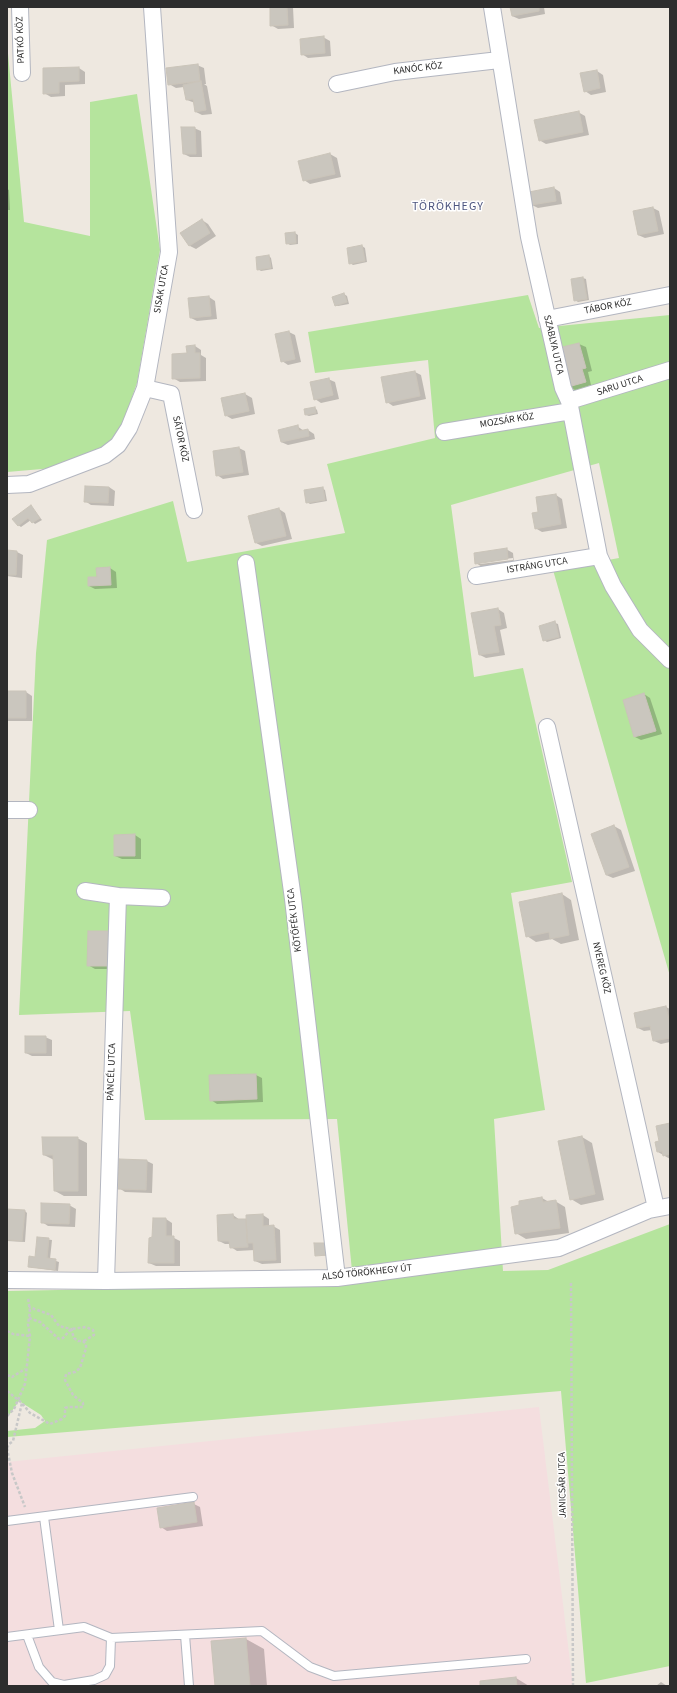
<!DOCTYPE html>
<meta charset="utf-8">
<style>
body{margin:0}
#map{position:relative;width:677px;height:1693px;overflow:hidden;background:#eee8e0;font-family:"Source Sans 3",sans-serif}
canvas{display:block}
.frame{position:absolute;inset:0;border:8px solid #2d2d2d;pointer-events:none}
</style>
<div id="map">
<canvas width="677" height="1693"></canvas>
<div class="frame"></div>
</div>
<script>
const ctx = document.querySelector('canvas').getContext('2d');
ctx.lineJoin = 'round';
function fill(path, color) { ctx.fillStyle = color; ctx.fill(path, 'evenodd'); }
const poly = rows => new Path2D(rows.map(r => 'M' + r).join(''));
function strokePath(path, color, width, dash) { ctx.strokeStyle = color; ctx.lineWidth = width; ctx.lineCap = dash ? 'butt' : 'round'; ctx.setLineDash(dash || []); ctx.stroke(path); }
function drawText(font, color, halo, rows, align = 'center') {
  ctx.font = font + ' "Source Sans 3",sans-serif'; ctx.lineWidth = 3; ctx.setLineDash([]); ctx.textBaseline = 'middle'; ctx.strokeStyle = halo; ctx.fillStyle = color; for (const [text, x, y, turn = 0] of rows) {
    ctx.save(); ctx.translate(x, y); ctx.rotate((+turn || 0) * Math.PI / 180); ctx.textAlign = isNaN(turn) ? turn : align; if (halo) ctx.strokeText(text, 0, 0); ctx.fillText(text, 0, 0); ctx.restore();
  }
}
const medical = poly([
 [539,1407,573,1686,7,1686,7,1462]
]);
const green = poly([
 [7,43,24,222,90,236,90,102,137,94,160,250,137,383,123,423,106,447,77,466,7,472],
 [528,295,539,328,670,315,670,976,553,570,619,558,599,463,451,505,474,677,523,668,572,882,511,893,545,1110,494,1119,503,1271,548,1270,670,1224,670,1666,586,1683,561,1391,7,1437,7,1431,35,1428,45,1421,41,1415,19,1401,7,1418,7,1291,313,1285,353,1281,337,1119,145,1120,130,1011,19,1015,36,653,47,540,173,501,187,562,345,533,327,464,435,438,428,360,315,373,308,332]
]);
const shadow = poly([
 [271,7,293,7,294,28,278,29,271,25],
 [511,7,544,7,545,14,519,19,512,16],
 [323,37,330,41,331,56,308,58,302,54],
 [197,65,204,68,206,84,204,84,207,86,212,114,202,115,196,112,195,103,187,100,184,87,176,88,169,84],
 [79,68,85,72,85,84,65,85,65,96,51,97,44,93,44,69],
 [597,71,603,75,606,92,591,95,585,91],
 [578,112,585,116,589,135,546,144,539,140],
 [194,128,201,131,202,157,190,157,184,154],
 [330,154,337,158,341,177,310,184,304,180,300,161],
 [554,188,560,192,562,204,538,208,532,205],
 [7,189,9,190,10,210,7,210],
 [653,208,659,211,664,234,645,238,638,235,634,212],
 [202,220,208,224,216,236,196,249,190,246,182,233],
 [295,233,298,235,298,244,290,245,287,243],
 [362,246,365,248,367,262,353,265,350,263],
 [269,256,271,258,273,269,261,271,258,269],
 [583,278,586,279,589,300,578,302,575,300,572,280],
 [344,294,347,296,349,304,338,306,335,305],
 [209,297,215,301,217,319,197,321,191,318],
 [289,332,295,335,301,362,288,365,282,361],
 [579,344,586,347,592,371,588,372,591,385,575,390,569,386,560,349],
 [195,346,201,350,201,355,206,358,206,381,180,382,173,378],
 [415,372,421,375,426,399,393,406,387,402],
 [328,379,335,382,339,399,321,403,315,399],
 [245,394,252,398,255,414,232,419,225,415],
 [315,408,317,410,318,414,309,416,306,415],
 [297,426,304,431,308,430,314,434,315,439,288,445,281,442],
 [239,448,245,451,249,475,223,479,217,475,214,452],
 [109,487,115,491,114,506,91,505,85,501],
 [322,488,325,490,327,501,310,504,307,502],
 [556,495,562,499,567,528,542,532,535,528,539,513,537,498],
 [31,507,42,520,35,524,31,520,21,527,18,525],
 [279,509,285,513,292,539,262,546,256,543],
 [506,549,513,553,514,563,482,567,476,563],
 [513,558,513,560,480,564,480,562],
 [7,551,17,552,23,555,22,578,7,576],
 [110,568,116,572,117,588,95,589,89,586],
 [498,609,504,613,507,628,500,630,505,655,486,658,480,655],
 [555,623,558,624,561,638,547,642,544,640],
 [7,692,26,692,32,696,32,721,7,721],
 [644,694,650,698,662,734,641,740,635,737,624,701],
 [614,826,621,830,635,871,613,878,606,875],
 [135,835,141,839,141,859,122,859,115,856],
 [562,894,571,900,579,940,561,944,552,939,536,942,527,936],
 [89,932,114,969,95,969,88,965],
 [666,1007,670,1009,670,1042,661,1044,654,1041,652,1030,644,1031,638,1028],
 [45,1037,52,1040,52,1056,32,1056,26,1053],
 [7,1039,8,1040,8,1050,7,1050],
 [256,1075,262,1078,263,1102,217,1104,211,1100],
 [670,1124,670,1159,658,1152,661,1142],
 [582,1137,592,1143,604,1200,581,1205,571,1199,559,1142],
 [77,1138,87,1143,87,1196,64,1196,55,1191,54,1160,44,1155],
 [147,1161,153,1164,152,1193,125,1192,119,1188],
 [542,1198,549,1202,555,1201,565,1207,569,1233,526,1239,516,1233],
 [69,1205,76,1209,75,1227,48,1226,42,1222],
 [25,1211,27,1213,25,1242,7,1241,7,1216],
 [233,1215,240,1220,247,1220,263,1215,269,1219,269,1226,273,1226,280,1230,281,1263,262,1264,255,1261,255,1250,237,1251,231,1247,231,1244,225,1244,219,1241],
 [154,1219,166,1219,172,1223,172,1237,180,1241,180,1266,156,1266,149,1263,153,1238],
 [38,1238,52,1240,50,1259,59,1262,58,1271,29,1267,36,1258],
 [315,1244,331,1256,316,1255],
 [194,1504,200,1507,203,1526,167,1531,161,1527],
 [246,1639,264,1649,267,1686,216,1686,212,1641],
 [516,1678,529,1686,481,1686],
 [661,1682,667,1686,656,1686]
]);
const building = poly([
 [270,7,287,7,288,25,270,26,270,7],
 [510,7,539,7,539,11,512,16,510,7],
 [324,36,325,53,301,55,300,39,324,36],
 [198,64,200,81,168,85,166,68,198,64],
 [79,67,79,81,59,82,59,93,43,94,43,68,79,67],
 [597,70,600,88,584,92,580,73,597,70],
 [201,81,206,110,195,112,193,99,186,100,183,85,201,81],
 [579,111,583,132,539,141,534,120,579,111],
 [181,127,195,127,196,154,183,154,181,127],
 [330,153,335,174,303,181,298,161,330,153],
 [554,187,556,201,531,205,529,192,554,187],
 [653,207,658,231,638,235,633,211,653,207],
 [202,219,210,233,189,246,180,233,202,219],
 [295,232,296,243,286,244,285,233,295,232],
 [362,245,365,261,349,264,347,248,362,245],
 [269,255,271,268,257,270,256,257,269,255],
 [583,277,587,299,574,301,571,279,583,277],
 [344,293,347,302,335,306,332,297,344,293],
 [209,296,211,316,190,318,188,298,209,296],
 [289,331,295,359,281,362,275,334,289,331],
 [579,343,586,368,582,369,586,382,568,387,558,348,579,343],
 [195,345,195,353,200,353,200,378,172,379,172,354,187,353,186,346,195,345],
 [415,371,420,396,386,403,381,377,415,371],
 [329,378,333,395,314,400,310,382,329,378],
 [245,393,249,411,225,416,221,398,245,393],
 [315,407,316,413,305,415,304,409,315,407],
 [298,425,299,431,308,429,309,436,281,442,278,430,298,425],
 [239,447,243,472,216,476,213,451,239,447],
 [85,486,109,487,108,503,84,502,85,486],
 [323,487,325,500,306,503,304,490,323,487],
 [556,494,561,524,535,529,532,513,538,512,536,497,556,494],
 [31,505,40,518,32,523,28,518,18,526,12,519,31,505],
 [279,508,286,536,255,543,248,516,279,508],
 [507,548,508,559,475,564,474,553,507,548],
 [7,550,17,551,16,575,7,575,7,550],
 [110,567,111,585,88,586,88,577,97,577,96,568,110,567],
 [498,608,501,625,494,626,499,652,479,655,471,613,498,608],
 [555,621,559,637,543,641,539,626,555,621],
 [7,691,26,691,26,718,7,718,7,691],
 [644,693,656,731,634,737,623,700,644,693],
 [614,825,629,867,606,875,591,834,614,825],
 [135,834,135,856,114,856,114,835,135,834],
 [562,893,569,935,550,939,549,932,526,937,519,902,562,893],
 [88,931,109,931,108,966,87,966,88,931],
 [666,1006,670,1024,670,1038,653,1041,650,1026,637,1028,634,1013,666,1006],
 [25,1036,46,1036,46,1053,25,1053,25,1036],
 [256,1074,257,1099,210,1101,209,1075,256,1074],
 [670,1123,670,1154,663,1156,662,1151,657,1152,655,1142,659,1141,656,1126,670,1123],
 [582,1136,595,1194,570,1200,558,1141,582,1136],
 [42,1137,78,1137,78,1191,54,1191,53,1155,43,1155,42,1137],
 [119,1159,147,1160,146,1190,118,1189,119,1159],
 [542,1197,543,1202,556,1200,560,1228,515,1234,511,1207,519,1205,519,1201,542,1197],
 [41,1203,70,1204,69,1224,41,1223,41,1203],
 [7,1209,25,1210,22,1241,7,1240,7,1209],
 [233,1214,234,1219,246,1219,248,1247,230,1248,229,1241,218,1241,217,1215,233,1214],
 [263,1214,263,1226,274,1225,276,1260,254,1261,253,1243,247,1243,246,1215,263,1214],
 [153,1218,166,1218,166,1236,174,1236,174,1263,148,1263,149,1238,152,1237,153,1218],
 [37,1237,49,1238,47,1258,56,1259,55,1270,28,1267,29,1256,35,1257,37,1237],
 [314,1243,328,1243,328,1255,315,1256,314,1243],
 [194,1502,197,1522,160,1528,157,1508,194,1502],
 [246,1638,250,1686,215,1686,211,1641,246,1638],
 [516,1677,517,1686,480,1686,480,1681,516,1677]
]);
const path = poly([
 [571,1283,573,1686],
 [29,1318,40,1322,59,1339,63,1338,71,1329,86,1327,93,1330,94,1335,84,1341],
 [7,1331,13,1334,30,1336],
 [7,1375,12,1377,25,1369],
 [7,1391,22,1403,30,1413,50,1424,62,1419,65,1416,65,1408,68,1407,83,1407,83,1403,73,1395,65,1380,66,1374,75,1372,80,1368,86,1348,86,1344,83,1341,78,1341,74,1338,71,1329,59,1326,51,1315,29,1307],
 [7,1416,14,1409,25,1384,30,1336,28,1324,30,1312,28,1297],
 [7,1448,12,1473,25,1507],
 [7,1448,9,1444,13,1441,22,1403]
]);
const service = poly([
 [44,1517,59,1630],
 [7,1521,193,1497],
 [27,1635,39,1667,52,1682,64,1685,94,1680,105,1675,110,1666,111,1638],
 [185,1635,189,1686],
 [7,1637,84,1627,111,1638,262,1631,310,1667,334,1676,526,1659]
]);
const minor = poly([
 [20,7,22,73],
 [492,7,529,237,563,388,569,401,599,556,613,586,640,630,670,660],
 [337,84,395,72,499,60],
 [547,319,670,295],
 [145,388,171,394,194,510],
 [569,401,670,370],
 [444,432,571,411],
 [7,485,29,484,105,455,118,445,129,428,145,388,169,252,152,7],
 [246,563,293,899,337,1278],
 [476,576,599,556],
 [547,727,656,1208],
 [7,810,29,810],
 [85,891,118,896,106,1281],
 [118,896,162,898],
 [7,1280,106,1281,337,1278,559,1248,649,1210,670,1206]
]);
const streetNames = [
 ["PATKÓ KÖZ",21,40,-92],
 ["KANÓC KÖZ",418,69,-7],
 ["SISAK UTCA",162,289,-80],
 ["TÁBOR KÖZ",608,307,-11],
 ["SZABLYA UTCA",553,345,77],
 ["SARU UTCA",620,386,-18],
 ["MOZSÁR KÖZ",507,421,-9],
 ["SÁTOR KÖZ",180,439,78],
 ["ISTRÁNG UTCA",537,566,-9],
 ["KÖTŐFÉK UTCA",295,920,-97],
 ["NYEREG KÖZ",601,968,77],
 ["PÁNCÉL UTCA",112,1072,-88],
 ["ALSÓ TÖRÖKHEGY ÚT",367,1273,-6],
 ["JANICSÁR UTCA",563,1485,-91]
];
const quarterNames = [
 ["TÖRÖKHEGY",448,207]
];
fill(medical, '#f4dedf');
fill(green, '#b5e49d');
fill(shadow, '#0003');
fill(building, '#cac6be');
strokePath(building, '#cac4b9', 1);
strokePath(service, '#b3b6c0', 10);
strokePath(minor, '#b3b6c0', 18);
strokePath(path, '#c8c8c8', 2.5, [3, 2]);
strokePath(service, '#fff', 8);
strokePath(minor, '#fff', 16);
drawText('10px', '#2d2d2d', '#fff', streetNames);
ctx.letterSpacing = '1px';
drawText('12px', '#4d557f', '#fff', quarterNames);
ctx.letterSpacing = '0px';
</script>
